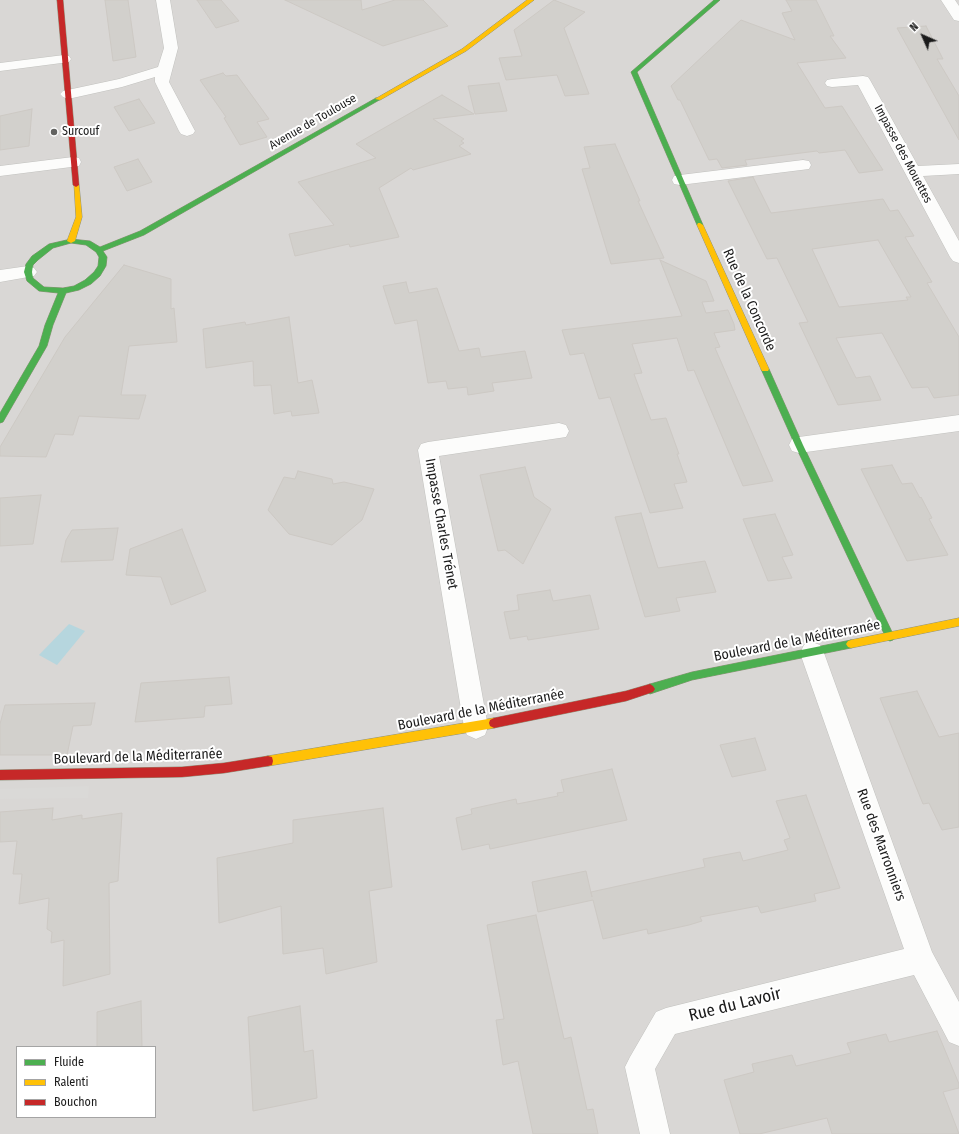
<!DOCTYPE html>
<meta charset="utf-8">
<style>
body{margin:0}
#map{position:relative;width:959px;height:1134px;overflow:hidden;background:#eae8e3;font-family:"Fira Sans Condensed",sans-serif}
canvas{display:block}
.legend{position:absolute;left:16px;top:1046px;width:140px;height:72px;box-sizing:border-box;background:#fff;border:1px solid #a4a4a4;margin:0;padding:5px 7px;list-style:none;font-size:12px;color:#1b1b1b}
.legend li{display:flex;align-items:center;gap:8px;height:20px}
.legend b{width:20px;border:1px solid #a4a4a4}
.north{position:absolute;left:903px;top:16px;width:40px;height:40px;-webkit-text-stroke:3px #fff;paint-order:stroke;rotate:315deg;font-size:11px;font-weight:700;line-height:16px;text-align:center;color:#1b1b1b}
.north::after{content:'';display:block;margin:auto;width:14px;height:18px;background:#1b1b1b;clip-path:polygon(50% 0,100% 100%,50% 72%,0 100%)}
</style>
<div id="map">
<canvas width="959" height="1134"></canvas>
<ul class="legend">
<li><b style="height:5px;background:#4caf50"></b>Fluide</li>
<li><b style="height:5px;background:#ffc107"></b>Ralenti</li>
<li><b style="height:5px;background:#c62828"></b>Bouchon</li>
</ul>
<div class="north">N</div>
</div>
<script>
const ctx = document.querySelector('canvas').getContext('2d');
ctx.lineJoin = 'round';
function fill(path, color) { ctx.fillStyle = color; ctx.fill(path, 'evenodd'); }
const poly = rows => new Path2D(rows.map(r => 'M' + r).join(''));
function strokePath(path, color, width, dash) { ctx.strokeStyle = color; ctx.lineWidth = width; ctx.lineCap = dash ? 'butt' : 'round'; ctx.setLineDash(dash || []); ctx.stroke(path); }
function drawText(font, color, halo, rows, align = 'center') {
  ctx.font = font + ' "Fira Sans Condensed",sans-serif'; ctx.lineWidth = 4; ctx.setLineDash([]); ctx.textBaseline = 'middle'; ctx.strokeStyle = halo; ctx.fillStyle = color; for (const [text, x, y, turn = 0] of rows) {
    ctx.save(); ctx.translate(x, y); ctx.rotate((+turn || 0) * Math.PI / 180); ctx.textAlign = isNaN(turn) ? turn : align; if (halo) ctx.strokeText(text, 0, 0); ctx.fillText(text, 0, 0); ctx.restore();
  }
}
const residential = poly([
 [0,0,959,0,959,1134,0,1134],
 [17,1047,155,1047,155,1117,17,1117]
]);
const parking = poly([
 [89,786,88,798,0,799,0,789]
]);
const water = poly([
 [69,624,85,631,57,665,39,655]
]);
const building = poly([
 [105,0,128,0,136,57,113,61,105,0],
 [197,0,221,0,239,21,216,28,197,0],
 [285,0,361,0,362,10,395,0,423,0,448,26,383,46,285,0],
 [554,0,585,12,564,28,589,94,565,96,557,75,506,80,499,58,522,56,514,30,554,0],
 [786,0,816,0,834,36,830,36,846,58,797,63,825,108,842,106,883,170,859,173,845,150,819,153,817,151,745,160,747,165,722,168,717,159,709,160,680,100,678,100,671,86,741,20,795,40,782,13,792,11,786,0],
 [926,26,943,59,937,59,959,96,959,140,897,28,926,26],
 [223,73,226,76,237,75,269,119,257,122,267,137,240,145,224,118,226,117,200,80,223,73],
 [499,83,507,111,475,114,468,86,499,83],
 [442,95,474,114,433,119,464,139,461,141,464,143,459,146,471,154,413,170,411,168,379,188,399,237,350,247,349,244,295,256,289,234,334,225,298,182,376,158,356,144,442,95],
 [139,99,155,123,129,131,114,107,139,99],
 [32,109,29,146,0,150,0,116,32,109],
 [615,144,640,201,638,201,664,258,611,264,582,169,590,168,584,147,615,144],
 [138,159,152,182,127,191,114,167,138,159],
 [753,177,771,213,883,199,890,211,898,210,914,236,905,237,932,282,927,283,959,337,959,395,934,398,928,387,912,388,882,333,836,338,856,378,870,376,881,400,838,405,799,323,808,322,777,258,767,259,728,181,753,177],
 [878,240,911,297,906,297,908,300,839,307,812,249,878,240],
 [660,260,706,281,714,301,702,302,706,313,728,310,734,324,735,330,714,333,720,347,715,348,773,481,743,486,694,370,688,371,677,338,632,344,642,373,634,374,651,420,666,418,679,454,677,454,687,482,674,484,683,508,650,513,610,397,599,399,584,353,570,355,562,330,682,316,660,260],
 [124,265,171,279,171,309,174,308,177,342,129,346,121,395,146,395,139,419,79,416,73,435,55,434,46,457,0,456,0,447,65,337,124,265],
 [406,282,409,293,437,288,459,351,479,348,481,357,525,351,532,378,492,383,494,391,468,395,467,387,448,389,446,381,428,383,417,320,395,324,383,286,406,282],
 [289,317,298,383,312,380,319,413,292,416,291,411,274,414,271,385,254,386,253,361,206,368,203,329,245,322,246,325,289,317],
 [892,465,902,484,912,483,920,498,921,497,932,518,929,519,948,555,907,561,861,469,892,465],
 [525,467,534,497,551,509,523,564,505,550,498,551,480,475,525,467],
 [298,471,332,479,333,484,344,482,374,489,362,520,332,545,289,534,268,510,284,477,295,479,298,471],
 [41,495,33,544,0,546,0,498,41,495],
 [641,513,658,568,705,561,716,592,676,598,680,611,645,617,615,517,641,513],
 [775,514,793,555,782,557,792,578,768,581,743,519,775,514],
 [118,528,113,560,61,562,66,540,72,530,118,528],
 [182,529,206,591,171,605,161,577,126,575,130,549,182,529],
 [550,590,553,601,590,595,599,629,528,640,527,636,510,639,504,612,519,610,517,595,550,590],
 [229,677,232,704,205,706,204,717,135,722,141,683,229,677],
 [917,691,939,737,959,733,959,827,942,830,929,803,923,804,880,698,917,691],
 [95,703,91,725,73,726,67,755,0,755,0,724,5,705,95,703],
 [755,738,766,770,732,777,720,745,755,738],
 [612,769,627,820,490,849,489,844,462,850,456,818,472,814,471,809,516,799,517,804,558,796,557,793,564,792,561,780,612,769],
 [806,795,840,888,814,894,816,901,761,913,758,906,700,917,702,921,689,925,648,934,647,929,603,939,593,900,538,912,532,882,586,871,592,897,591,892,705,867,703,859,740,852,743,861,788,850,784,840,790,838,776,801,806,795],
 [53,808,52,820,82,815,82,819,122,813,118,881,109,883,110,974,63,986,64,940,51,943,52,932,47,929,49,898,19,904,22,874,13,874,17,841,0,842,0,812,53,808],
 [383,808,392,887,369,891,377,962,326,974,323,948,283,954,281,906,219,923,217,858,293,843,293,820,383,808],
 [536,915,564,1039,571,1037,587,1110,593,1109,598,1134,533,1134,518,1061,503,1065,496,1020,504,1019,487,925,536,915],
 [141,1001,142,1047,97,1047,97,1012,141,1001],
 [300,1006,304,1052,313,1050,317,1098,253,1111,248,1017,300,1006],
 [937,1031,959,1084,959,1088,943,1092,959,1134,832,1134,827,1118,759,1134,740,1134,724,1080,754,1072,752,1064,792,1055,796,1066,851,1053,847,1043,886,1034,889,1042,937,1031]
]);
const street = poly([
 [156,0,170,0,178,48,169,82,195,131,193,134,187,136,181,134,179,131,155,82,155,77,122,87,68,99,63,97,60,94,63,91,119,79,158,67,164,48,156,0],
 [941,0,955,0,959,6,959,21,954,20,941,0],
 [64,55,69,56,71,59,69,62,0,71,0,63,64,55],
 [863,76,868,77,870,80,918,166,959,164,959,174,923,176,959,241,959,263,953,261,950,257,858,85,832,87,827,86,825,83,827,80,832,79,863,76],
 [73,157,79,158,81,162,79,166,0,176,0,166,73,157],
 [803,160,809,161,811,165,809,169,680,185,674,184,672,180,674,176,680,175,803,160],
 [28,266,34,268,37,272,34,276,0,282,0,270,28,266],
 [959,415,959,431,799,453,792,451,789,445,792,439,799,437,959,415],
 [559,423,566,425,569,431,566,437,439,456,488,727,485,735,476,739,467,735,464,727,418,450,421,444,428,442,559,423],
 [812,642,820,645,824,653,932,952,959,1002,959,1046,949,1042,914,975,675,1034,655,1069,670,1134,640,1134,625,1067,630,1057,656,1012,666,1008,904,949,800,653,804,645,812,642]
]);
const fast = poly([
 [714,0,720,0,637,72,703,225,700,227,697,225,631,72,714,0],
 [376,98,381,99,144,235,103,251,107,257,106,266,100,276,91,284,79,290,66,293,53,325,47,346,3,422,0,423,0,413,39,346,45,325,58,293,39,291,27,281,24,272,26,264,32,256,49,244,71,239,90,241,100,247,140,231,376,98],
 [71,243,86,245,96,252,99,257,98,266,94,272,85,280,74,286,63,288,44,287,33,278,32,272,33,265,38,260,53,248,71,243],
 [765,366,769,369,803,445,893,634,895,637,893,640,890,641,887,640,795,445,761,369,765,366],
 [851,640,854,641,856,644,854,647,851,648,692,680,650,694,647,692,645,689,647,686,650,684,692,672,851,640]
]);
const slow = poly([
 [527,0,534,0,466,51,380,100,375,99,462,49,527,0],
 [74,183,76,183,79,185,82,217,75,241,71,243,67,241,76,217,74,183],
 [698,223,700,223,703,225,769,369,768,371,762,371,761,369,697,225,698,223],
 [959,618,959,626,851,648,848,647,846,644,848,641,851,640,959,618],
 [494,718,498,720,499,723,498,726,494,728,268,766,264,765,263,761,264,757,268,756,494,718]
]);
const jam = poly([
 [57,0,63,0,79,185,76,187,73,185,57,0],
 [650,684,653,686,655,689,653,692,626,701,494,728,490,726,489,723,490,720,494,718,626,691,650,684],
 [268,756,272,757,273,761,272,765,268,766,224,773,182,777,0,780,0,770,182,767,224,763,268,756]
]);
const markers = [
 [54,132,4,"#636361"]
];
const farStreetnames = [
 ["Avenue de Toulouse",313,122,-30],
 ["Impasse des Mouettes",903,154,62]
];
const farPoinames = [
 ["Surcouf",62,132]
];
const streetNames = [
 ["Rue de la Concorde",749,300,66],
 ["Impasse Charles Trénet",441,524,80],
 ["Boulevard de la Méditerranée",797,641,-11],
 ["Boulevard de la Méditerranée",481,710,-11],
 ["Boulevard de la Méditerranée",138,757,-2],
 ["Rue des Marronniers",881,845,70]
];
const nearStreetnames = [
 ["Rue du Lavoir",735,1005,-14]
];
fill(residential, '#d9d7d5');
fill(parking, '#dad9d7');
fill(water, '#b6d6de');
fill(building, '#d2d0cc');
strokePath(building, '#cdc9c4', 1);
strokePath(street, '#c2c2bf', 1);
strokePath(fast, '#91937c', 1);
strokePath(slow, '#91937c', 1);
strokePath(jam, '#91937c', 1);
fill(street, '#fcfcfb');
fill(fast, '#4caf50');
fill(slow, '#ffc107');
fill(jam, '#c62828');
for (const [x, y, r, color] of markers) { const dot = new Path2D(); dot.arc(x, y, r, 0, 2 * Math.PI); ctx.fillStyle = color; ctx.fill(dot); strokePath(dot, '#fff', 1.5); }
drawText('12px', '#1b1b1b', '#fff', farStreetnames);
drawText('12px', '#1b1b1b', '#fff', farPoinames, 'left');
drawText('14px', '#1b1b1b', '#fff', streetNames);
drawText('17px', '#1b1b1b', '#fff', nearStreetnames);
</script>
